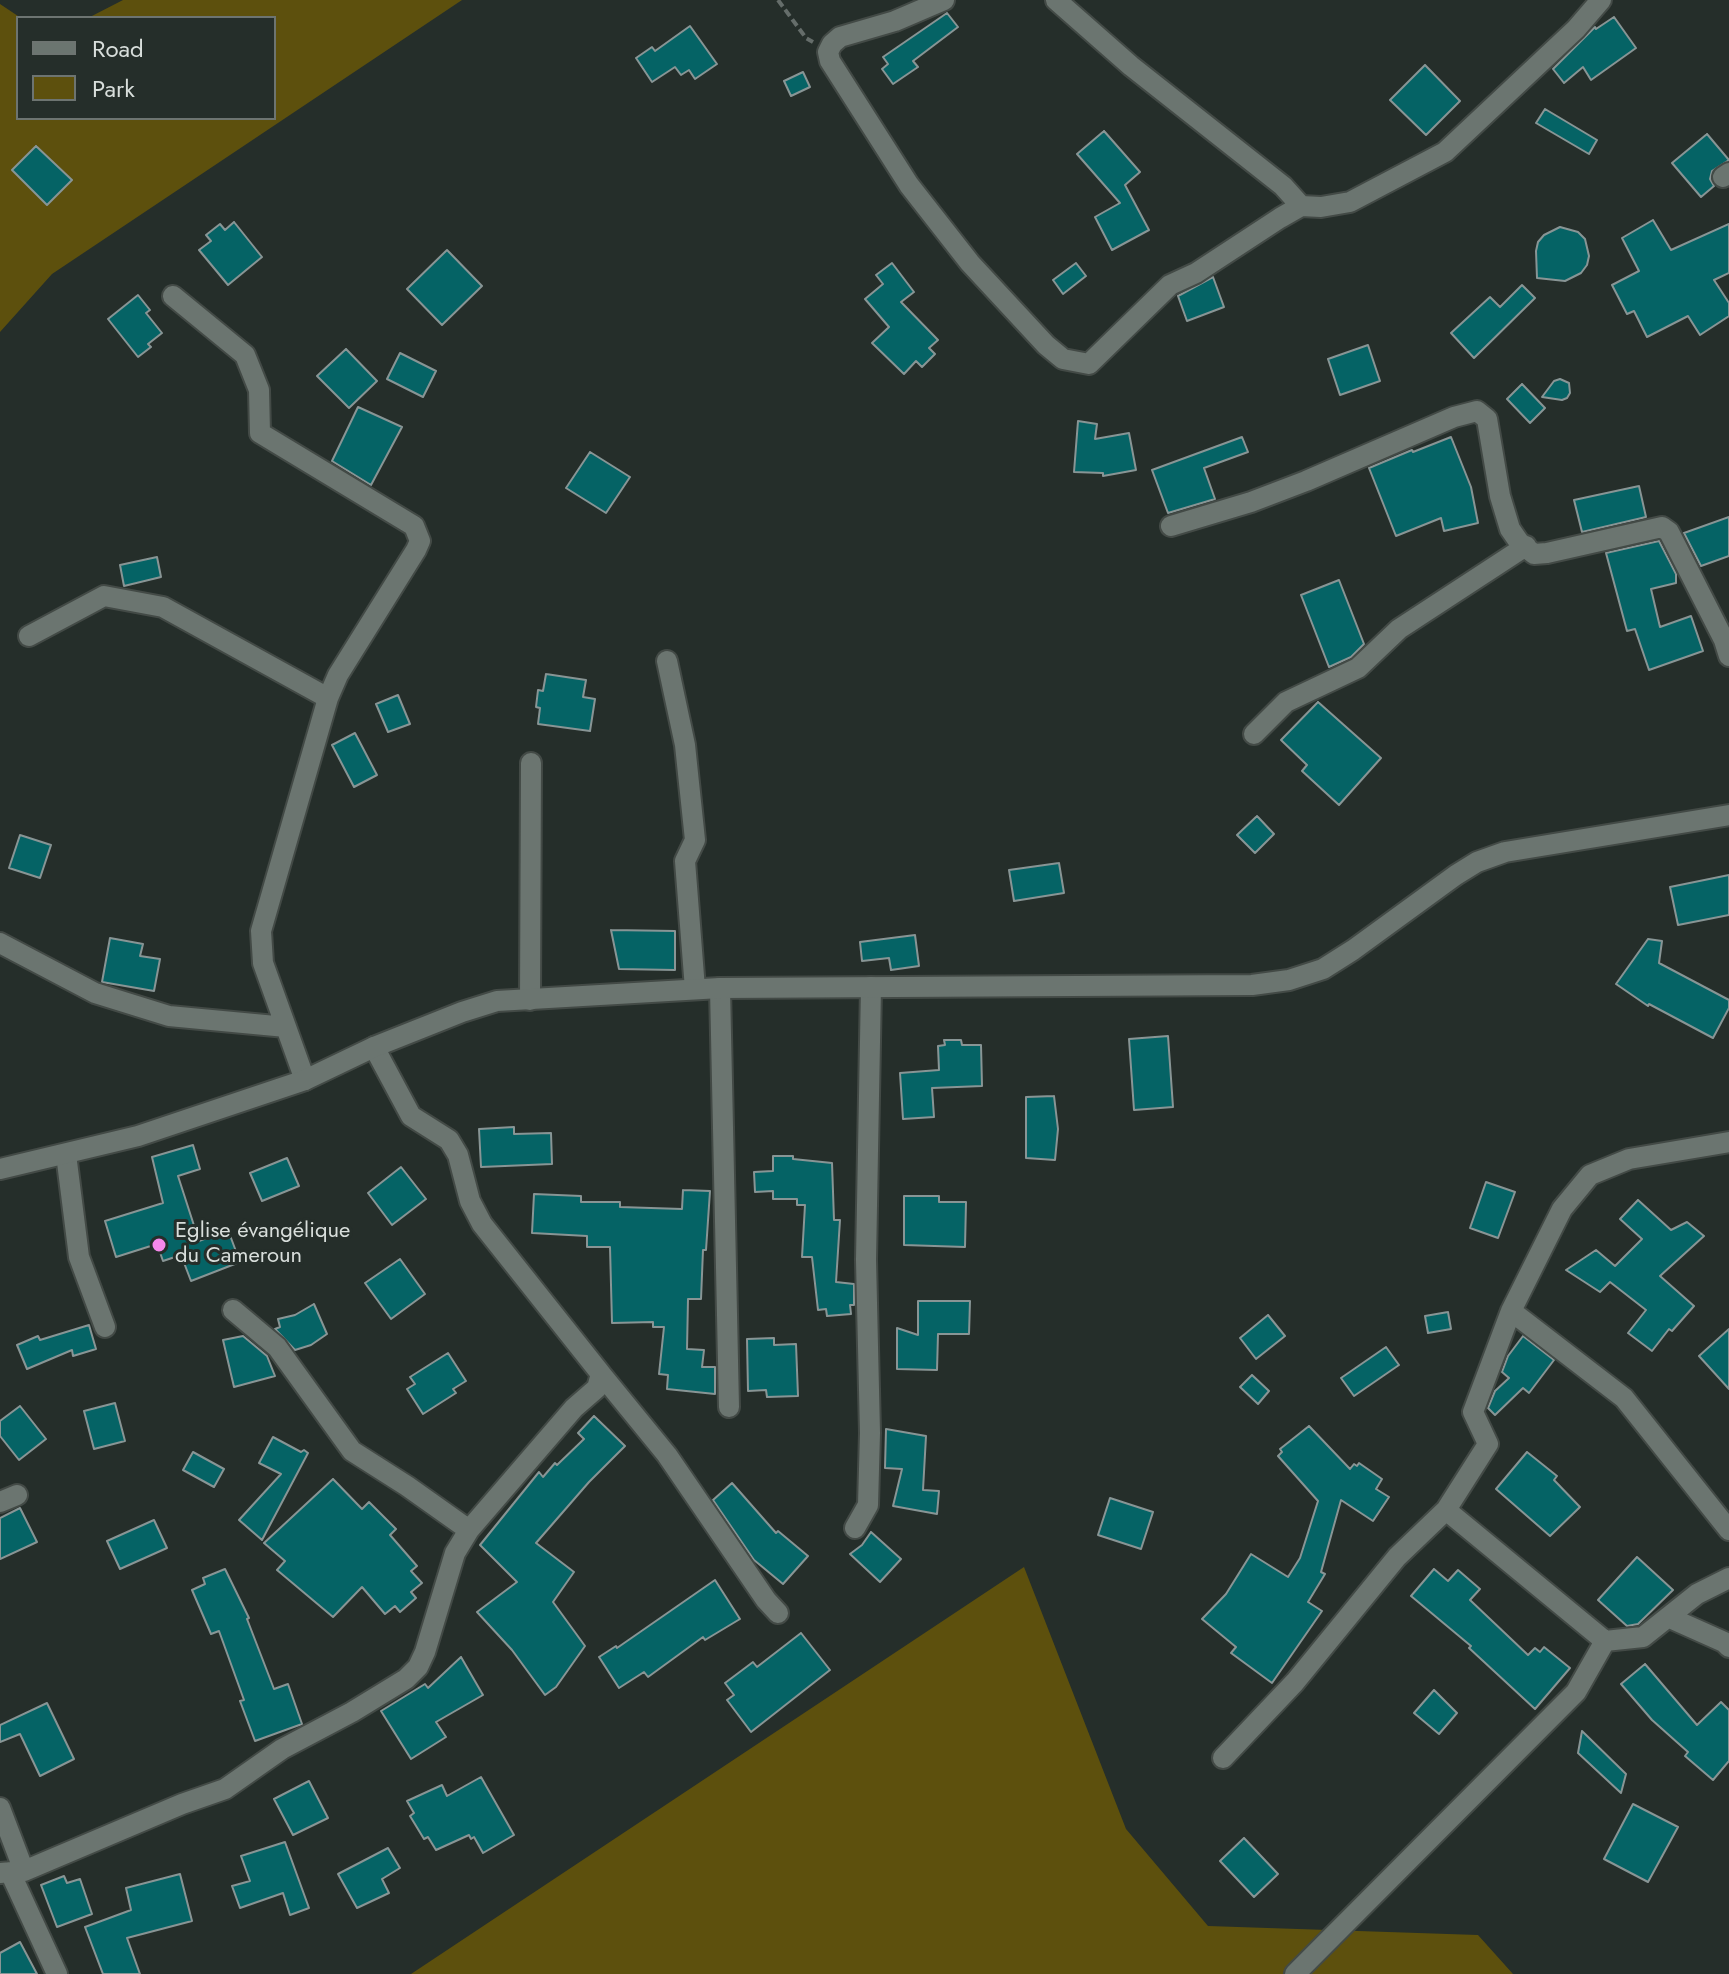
<!DOCTYPE html>
<meta charset="utf-8">
<style>
body{margin:0}
#map{position:relative;width:1729px;height:1974px;overflow:hidden;background:#252e2a;font-family:Jost,sans-serif}
canvas{display:block}
.legend{position:absolute;left:16px;top:16px;width:260px;height:104px;box-sizing:border-box;background:#252e2a;border:2px solid #6d7471;margin:0;padding:10px 14px;list-style:none;font-size:24px;color:#d8dedb}
.legend li{display:flex;align-items:center;gap:16px;height:40px}
.legend b{width:40px;border:2px solid #6d7471}
</style>
<div id="map">
<canvas width="1729" height="1974"></canvas>
<ul class="legend">
<li><b style="height:10px;background:#6b7570"></b>Road</li>
<li><b style="height:22px;background:#5d500d"></b>Park</li>
</ul>
</div>
<script>
const ctx = document.querySelector('canvas').getContext('2d');
ctx.lineJoin = 'round';
function fill(path, color) { ctx.fillStyle = color; ctx.fill(path, 'evenodd'); }
const poly = rows => new Path2D(rows.map(r => 'M' + r).join(''));
function strokePath(path, color, width, dash) { ctx.strokeStyle = color; ctx.lineWidth = width; ctx.lineCap = dash ? 'butt' : 'round'; ctx.setLineDash(dash || []); ctx.stroke(path); }
function drawText(font, color, halo, rows, align = 'center') {
  ctx.font = font + ' Jost,sans-serif'; ctx.lineWidth = 6; ctx.setLineDash([]); ctx.textBaseline = 'middle'; ctx.strokeStyle = halo; ctx.fillStyle = color; for (const [text, x, y, turn = 0] of rows) {
    ctx.save(); ctx.translate(x, y); ctx.rotate((+turn || 0) * Math.PI / 180); ctx.textAlign = isNaN(turn) ? turn : align; if (halo) ctx.strokeText(text, 0, 0); ctx.fillText(text, 0, 0); ctx.restore();
  }
}
const green = poly([
 [123,0,462,0,52,274,0,332,0,4,21,18,18,18,18,118,274,118,274,18,88,18],
 [1024,1567,1126,1829,1208,1926,1478,1935,1513,1974,411,1974]
]);
const building = poly([
 [947,13,958,27,913,61,918,67,893,84,882,69,888,64,883,57,947,13],
 [1614,17,1636,48,1591,80,1583,67,1564,83,1553,69,1595,27,1596,29,1614,17],
 [690,26,717,64,695,79,689,70,681,75,675,67,652,82,636,58,652,47,655,51,690,26],
 [1425,65,1460,101,1426,135,1390,100,1425,65],
 [803,72,810,87,791,96,784,81,803,72],
 [1545,109,1597,140,1589,154,1536,123,1545,109],
 [1104,131,1140,172,1125,185,1149,230,1112,250,1095,217,1120,203,1077,154,1104,131],
 [1707,134,1729,160,1712,171,1710,179,1714,186,1701,197,1672,163,1707,134],
 [36,146,72,180,47,205,12,170,36,146],
 [1653,220,1671,250,1729,224,1729,273,1714,280,1729,303,1729,316,1700,335,1688,316,1647,337,1634,311,1627,314,1612,285,1639,271,1622,238,1653,220],
 [234,222,262,257,228,285,199,250,211,241,206,235,220,224,225,230,234,222],
 [1560,227,1578,232,1585,239,1589,256,1587,265,1581,273,1565,281,1537,278,1536,251,1538,242,1544,235,1560,227],
 [447,250,482,286,442,325,407,289,447,250],
 [892,263,914,292,901,302,938,340,929,348,935,354,922,367,916,361,904,374,872,343,889,327,865,299,883,284,876,275,892,263],
 [1076,263,1086,276,1063,294,1053,280,1076,263],
 [1213,277,1224,307,1187,321,1178,296,1213,277],
 [1522,285,1535,298,1474,358,1451,333,1490,297,1500,307,1522,285],
 [138,295,150,310,146,313,162,333,148,344,151,347,138,357,108,319,138,295],
 [1368,345,1380,381,1340,395,1328,359,1368,345],
 [346,349,377,381,349,408,317,376,346,349],
 [400,353,436,371,423,397,387,379,400,353],
 [1560,379,1569,383,1570,393,1567,398,1562,400,1542,397,1554,381,1560,379],
 [1522,384,1545,408,1530,423,1507,399,1522,384],
 [358,407,402,427,371,485,332,461,358,407],
 [1078,421,1097,424,1095,439,1129,433,1136,470,1103,476,1103,473,1074,472,1078,421],
 [1242,437,1248,452,1204,468,1215,499,1168,513,1152,470,1242,437],
 [1451,437,1471,487,1478,523,1444,531,1441,518,1396,536,1369,468,1412,450,1413,452,1451,437],
 [590,452,630,477,606,513,566,488,590,452],
 [1639,486,1646,517,1582,532,1574,500,1639,486],
 [1729,517,1729,556,1701,566,1684,533,1729,517],
 [1659,541,1676,574,1676,583,1651,589,1660,627,1691,616,1703,651,1649,670,1635,629,1627,631,1606,553,1659,541],
 [157,557,161,577,124,586,120,565,157,557],
 [1339,580,1364,644,1351,657,1329,667,1301,595,1339,580],
 [546,674,586,680,583,697,595,699,590,731,538,724,540,708,536,707,538,690,543,691,546,674],
 [398,695,410,724,388,732,376,704,398,695],
 [1318,702,1381,758,1339,805,1302,771,1307,765,1281,740,1318,702],
 [355,733,377,775,354,787,332,745,355,733],
 [1257,816,1274,834,1255,853,1237,835,1257,816],
 [20,835,51,845,40,878,9,868,20,835],
 [1059,863,1064,893,1014,901,1009,870,1059,863],
 [1729,875,1729,915,1678,925,1670,887,1729,875],
 [611,930,675,931,675,970,619,969,611,930],
 [915,935,919,966,891,970,889,958,862,961,860,942,915,935],
 [110,938,143,944,140,956,160,959,154,991,102,982,110,938],
 [1648,939,1662,941,1659,963,1729,1000,1729,1008,1713,1038,1649,1004,1648,1006,1616,984,1648,939],
 [1168,1036,1173,1107,1134,1110,1129,1039,1168,1036],
 [944,1040,961,1040,962,1045,981,1045,982,1086,932,1088,934,1117,903,1119,900,1073,939,1070,938,1046,945,1045,944,1040],
 [1054,1096,1058,1129,1055,1160,1026,1158,1026,1097,1054,1096],
 [514,1127,514,1134,551,1133,552,1164,481,1167,479,1129,514,1127],
 [193,1145,200,1169,178,1176,199,1241,228,1230,240,1262,191,1281,181,1255,163,1261,157,1244,116,1257,105,1221,163,1203,152,1157,193,1145],
 [773,1156,793,1156,793,1159,832,1163,834,1220,840,1220,836,1282,854,1284,854,1305,850,1305,851,1314,827,1316,826,1309,818,1310,812,1257,802,1257,805,1205,797,1205,797,1199,773,1199,773,1191,755,1192,754,1172,773,1171,773,1156],
 [287,1158,299,1186,262,1201,250,1173,287,1158],
 [401,1167,426,1199,392,1225,368,1193,401,1167],
 [1486,1182,1515,1192,1498,1238,1470,1228,1486,1182],
 [683,1190,710,1191,706,1250,703,1250,701,1299,688,1299,687,1349,704,1350,702,1367,715,1367,715,1394,667,1389,668,1375,659,1374,664,1327,653,1327,653,1322,612,1323,610,1247,587,1247,587,1236,532,1233,534,1194,581,1196,581,1202,620,1202,620,1207,682,1209,683,1190],
 [904,1196,939,1196,939,1202,966,1202,965,1247,904,1245,904,1196],
 [1638,1200,1671,1230,1687,1222,1704,1236,1660,1276,1694,1306,1672,1331,1669,1329,1652,1351,1628,1333,1646,1310,1610,1282,1600,1292,1566,1270,1596,1250,1615,1266,1642,1239,1620,1219,1638,1200],
 [400,1259,425,1294,391,1319,365,1283,400,1259],
 [918,1301,970,1301,969,1334,938,1334,937,1370,897,1369,897,1328,918,1335,918,1301],
 [314,1304,327,1334,311,1345,295,1350,275,1329,280,1327,278,1319,295,1315,314,1304],
 [1448,1312,1451,1329,1428,1333,1425,1316,1448,1312],
 [1268,1315,1285,1336,1256,1359,1240,1338,1268,1315],
 [89,1325,96,1349,73,1356,72,1350,27,1369,17,1345,38,1336,40,1340,89,1325],
 [1729,1329,1729,1389,1699,1356,1729,1329],
 [243,1336,267,1356,275,1376,234,1387,223,1340,243,1336],
 [1523,1336,1554,1360,1529,1393,1523,1388,1495,1415,1488,1408,1495,1391,1509,1378,1502,1372,1508,1356,1523,1336],
 [774,1338,774,1345,796,1344,798,1396,767,1397,766,1390,748,1391,747,1339,774,1338],
 [1386,1347,1399,1365,1354,1396,1341,1378,1386,1347],
 [448,1353,466,1381,453,1389,456,1393,423,1414,407,1389,415,1384,410,1377,448,1353],
 [1252,1375,1269,1391,1258,1404,1240,1387,1252,1375],
 [115,1403,125,1441,94,1449,84,1411,115,1403],
 [20,1406,46,1439,19,1460,0,1436,0,1421,20,1406],
 [594,1416,625,1446,589,1482,536,1543,574,1572,553,1602,585,1646,556,1687,545,1695,512,1650,477,1612,517,1582,480,1545,539,1472,543,1477,555,1463,557,1465,584,1439,578,1433,594,1416],
 [1309,1426,1350,1469,1354,1464,1357,1466,1359,1463,1382,1479,1376,1489,1389,1497,1373,1521,1341,1500,1321,1572,1325,1574,1308,1602,1322,1611,1272,1683,1231,1653,1236,1647,1202,1619,1226,1594,1251,1554,1288,1577,1300,1558,1318,1501,1278,1456,1282,1452,1280,1449,1309,1426],
 [886,1429,926,1436,923,1490,939,1491,937,1514,893,1506,902,1469,885,1468,886,1429],
 [273,1437,301,1452,304,1450,308,1453,262,1540,239,1520,281,1474,259,1463,273,1437],
 [193,1452,224,1469,214,1487,183,1470,193,1452],
 [1527,1452,1557,1476,1554,1480,1580,1507,1550,1536,1496,1489,1527,1452],
 [333,1479,362,1509,369,1502,396,1529,390,1535,417,1566,411,1571,422,1583,411,1592,416,1598,400,1612,395,1606,385,1614,362,1587,333,1617,277,1570,285,1561,264,1543,333,1479],
 [732,1483,776,1533,778,1531,808,1556,783,1584,754,1560,713,1500,732,1483],
 [1110,1498,1153,1512,1141,1549,1098,1535,1110,1498],
 [20,1508,37,1542,0,1559,0,1518,20,1508],
 [154,1520,167,1548,120,1569,107,1541,154,1520],
 [871,1532,901,1559,880,1582,850,1554,862,1545,871,1532],
 [1637,1557,1673,1590,1638,1624,1627,1626,1598,1600,1637,1557],
 [225,1569,249,1618,247,1619,274,1689,288,1684,302,1724,255,1741,240,1701,244,1700,219,1631,211,1634,192,1590,205,1584,203,1578,225,1569],
 [1434,1569,1448,1581,1458,1570,1480,1589,1470,1600,1528,1655,1535,1648,1540,1652,1544,1647,1570,1668,1535,1709,1469,1648,1471,1646,1411,1596,1434,1569],
 [715,1580,740,1619,705,1640,703,1637,648,1677,644,1672,619,1688,599,1657,616,1646,617,1648,715,1580],
 [801,1633,830,1670,751,1732,727,1700,734,1695,725,1683,753,1662,757,1667,801,1633],
 [461,1657,483,1695,436,1722,446,1737,411,1759,381,1711,425,1684,428,1688,461,1657],
 [1645,1664,1697,1725,1721,1702,1729,1710,1729,1761,1713,1780,1685,1756,1688,1752,1652,1720,1621,1684,1645,1664],
 [1434,1690,1457,1713,1439,1734,1414,1713,1434,1690],
 [47,1703,74,1759,40,1776,20,1734,0,1742,0,1725,47,1703],
 [1582,1731,1626,1774,1621,1793,1578,1753,1582,1731],
 [481,1777,514,1835,483,1853,474,1837,471,1839,469,1835,436,1850,428,1837,424,1839,410,1816,414,1813,407,1801,442,1785,447,1796,481,1777],
 [309,1781,328,1818,293,1835,274,1799,309,1781],
 [1633,1804,1678,1827,1648,1882,1604,1859,1633,1804],
 [1244,1838,1278,1874,1254,1897,1220,1861,1244,1838],
 [285,1842,309,1908,290,1915,283,1893,240,1908,232,1886,250,1881,241,1856,285,1842],
 [388,1848,400,1868,382,1879,389,1893,357,1908,338,1874,388,1848],
 [180,1874,192,1921,127,1938,140,1974,103,1974,85,1927,131,1910,126,1888,180,1874],
 [64,1876,67,1883,80,1879,92,1914,57,1927,41,1885,64,1876],
 [20,1942,37,1974,0,1974,0,1953,20,1942]
]);
const path = poly([
 [778,0,806,38,813,42]
]);
const minor = poly([
 [944,0,895,21,840,37,832,44,828,52,830,61,909,185,970,263,1046,345,1063,359,1089,364,1170,285,1196,273,1280,218,1301,206,1321,207,1350,202,1445,152,1576,29,1601,0],
 [1056,0,1131,66,1283,186,1301,206],
 [1723,177,1729,173],
 [173,296,245,355,259,390,260,433,414,526,420,541,416,550,338,675,328,698,261,931,263,963,305,1080],
 [1171,526,1251,502,1306,481,1454,417,1477,411,1487,419,1500,496,1510,529,1519,542,1534,554,1547,553,1662,527,1669,532,1724,640,1729,656],
 [29,636,104,596,163,607,328,698],
 [667,661,685,745,695,840,685,861,695,989],
 [1254,734,1286,702,1358,668,1399,629,1526,546],
 [0,943,95,993,169,1016,286,1027],
 [720,988,729,1407],
 [530,1000,531,763],
 [66,1154,79,1257,105,1327],
 [233,1310,277,1347,352,1451,407,1486,469,1530],
 [1511,1311,1624,1398,1729,1530],
 [601,1374,667,1455,766,1600,778,1613],
 [0,1502,17,1495],
 [1446,1510,1605,1641,1643,1637,1697,1594,1729,1578],
 [855,1528,868,1505,870,1433,866,1260,871,987],
 [1668,1617,1724,1642,1729,1647],
 [1223,1758,1295,1682,1397,1557,1446,1510,1488,1444,1473,1412,1511,1311,1562,1209,1590,1175,1629,1159,1729,1142],
 [0,1808,24,1871],
 [10,1872,57,1974],
 [0,1873,24,1871,182,1804,225,1789,282,1749,352,1712,406,1679,418,1667,425,1652,455,1553,469,1530,574,1408,597,1388,601,1374,482,1224,470,1201,458,1155,449,1140,411,1116,374,1047],
 [1295,1974,1576,1692,1605,1641]
]);
const tertiary = poly([
 [0,1169,138,1136,305,1080,374,1047,462,1012,497,1001,720,988,1252,985,1289,980,1323,969,1353,950,1456,875,1477,862,1505,852,1729,815]
]);
const markers = [
 [159,1245,8,"#f788eb"]
];
const poiNames = [
 ["Eglise évangélique",175,1232],
 ["du Cameroun",175,1257]
];
fill(green, '#5d500d');
fill(building, '#056365');
strokePath(building, '#889595', 2);
strokePath(minor, '#434a46', 24);
strokePath(tertiary, '#434a46', 24);
strokePath(path, '#656d6a', 4, [8, 4]);
strokePath(minor, '#6b7570', 20);
strokePath(tertiary, '#6b7570', 20);
for (const [x, y, r, color] of markers) { const dot = new Path2D(); dot.arc(x, y, r, 0, 2 * Math.PI); ctx.fillStyle = color; ctx.fill(dot); strokePath(dot, '#252e2a', 3); }
drawText('22px', '#d8dedb', '#252e2a', poiNames, 'left');
</script>
